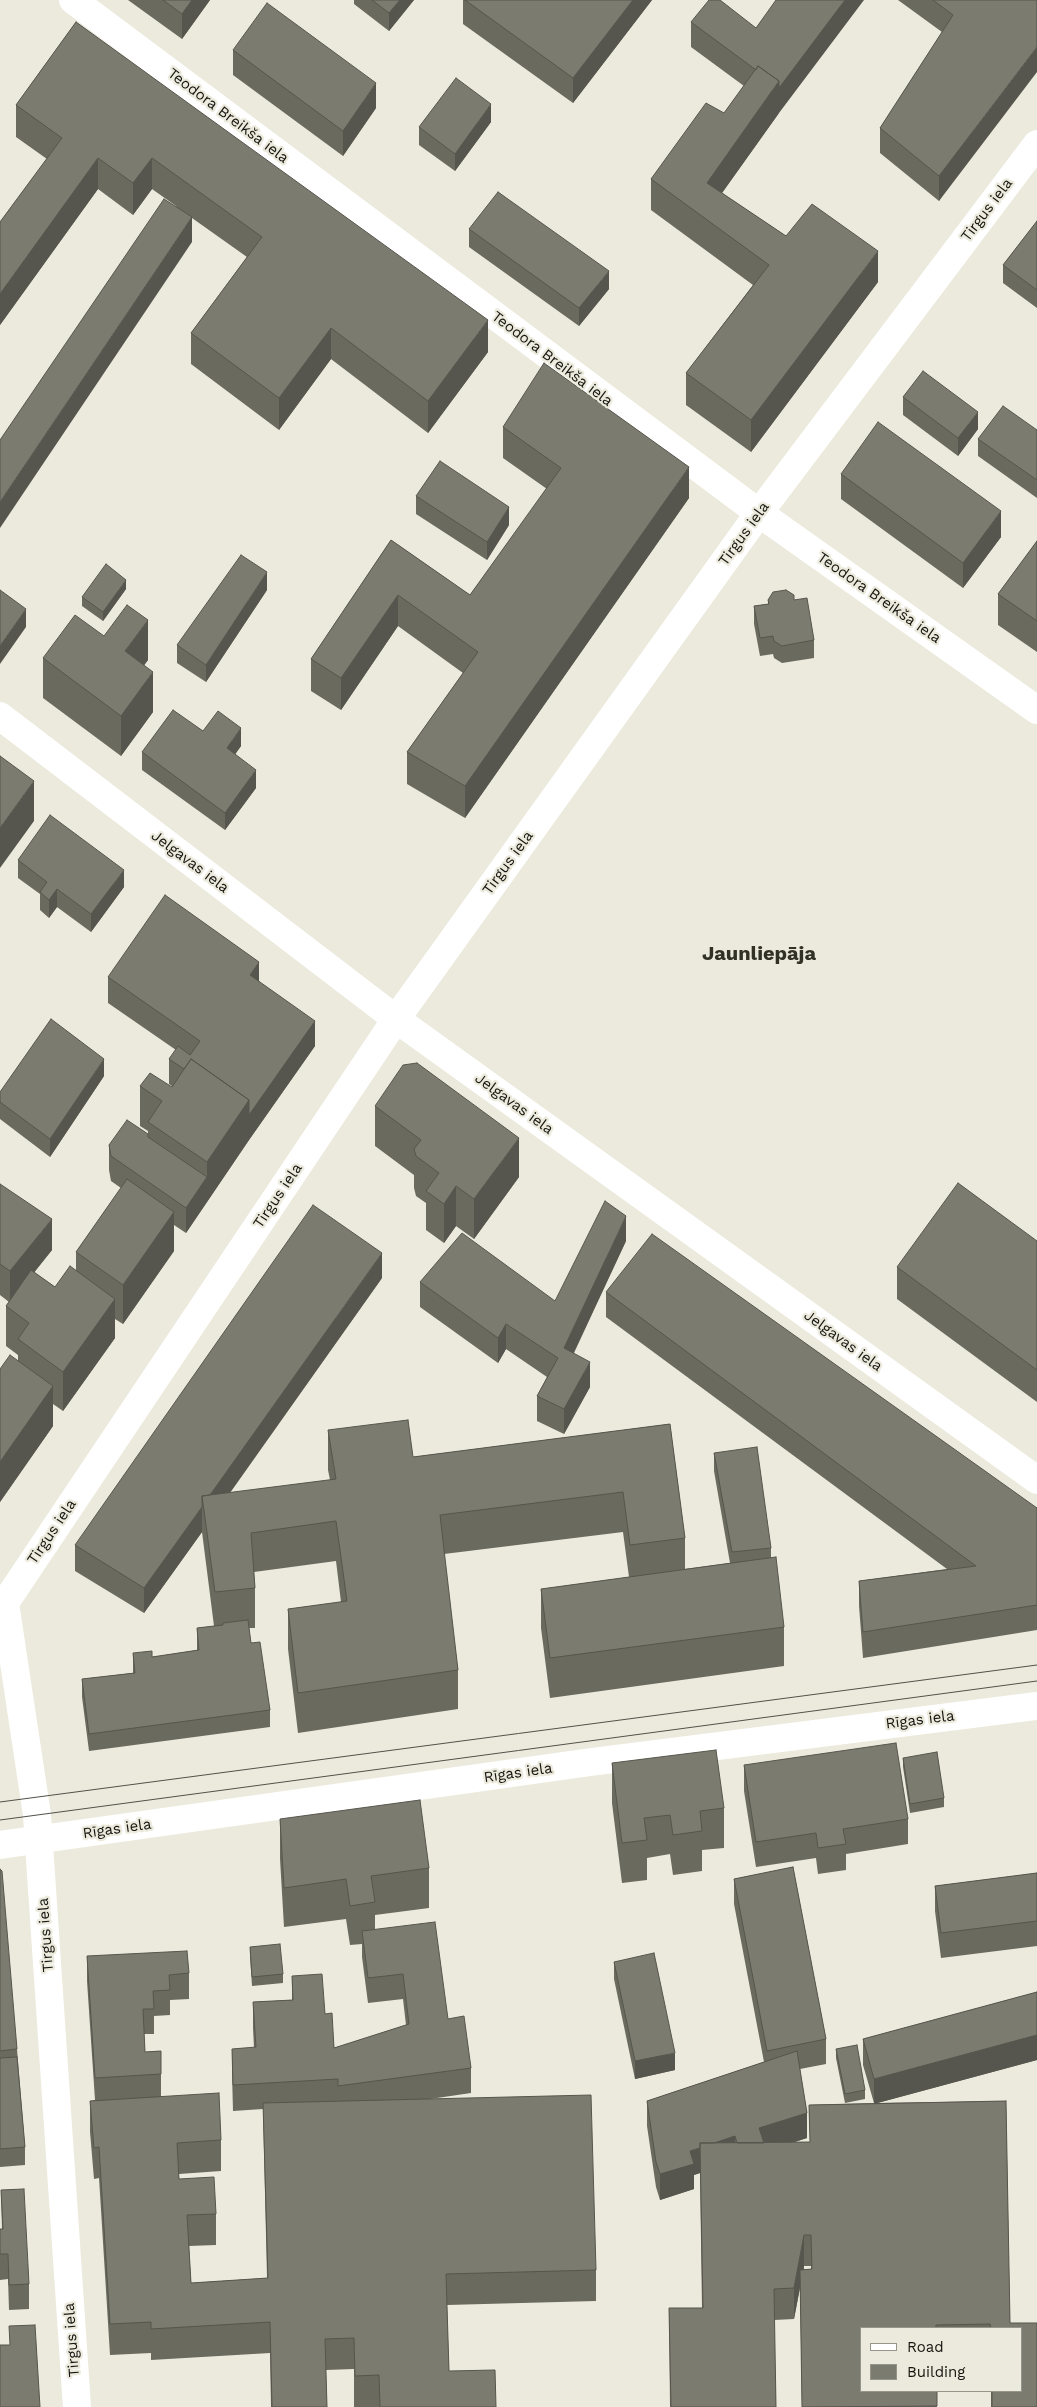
<!DOCTYPE html>
<meta charset="utf-8">
<style>
body{margin:0}
#map{position:relative;width:1037px;height:2407px;overflow:hidden;background:#eceadc;font-family:"Work Sans",sans-serif}
canvas{display:block}
.legend{position:absolute;left:860px;top:2327px;width:162px;height:65px;box-sizing:border-box;background:#eceadc;border:1px solid #96958b;margin:0;padding:6px 9px;list-style:none;font-size:15px;color:#161511}
.legend li{display:flex;align-items:center;gap:10px;height:25px}
.legend b{width:25px;border:1px solid #96958b}
</style>
<div id="map">
<canvas width="1037" height="2407"></canvas>
<ul class="legend">
<li><b style="height:6px;background:#fff"></b>Road</li>
<li><b style="height:14px;background:#7c7b6f"></b>Building</li>
</ul>
</div>
<script>
const ctx = document.querySelector('canvas').getContext('2d');
ctx.lineJoin = 'round';
const poly = rows => new Path2D(rows.map(r => 'M' + r).join(''));
function strokePath(path, color, width, dash) { ctx.strokeStyle = color; ctx.lineWidth = width; ctx.lineCap = dash ? 'butt' : 'round'; ctx.setLineDash(dash || []); ctx.stroke(path); }
function fill(path, color) { ctx.fillStyle = color; ctx.fill(path, 'evenodd'); }
function drawText(font, color, halo, rows, align = 'center') {
  ctx.font = font + ' "Work Sans",sans-serif'; ctx.lineWidth = 4.5; ctx.setLineDash([]); ctx.textBaseline = 'middle'; ctx.strokeStyle = halo; ctx.fillStyle = color; for (const [text, x, y, turn = 0] of rows) {
    ctx.save(); ctx.translate(x, y); ctx.rotate((+turn || 0) * Math.PI / 180); ctx.textAlign = isNaN(turn) ? turn : align; if (halo) ctx.strokeText(text, 0, 0); ctx.fillText(text, 0, 0); ctx.restore();
  }
}
const street = poly([
 [73,0,759,513,1037,710],
 [0,716,396,1019,1037,1480],
 [77,2407,37,1815,5,1603,396,1019,759,513,1037,144]
]);
const secondary = poly([
 [0,1845,591,1762,1037,1706]
]);
const tram = poly([
 [0,1802,1037,1665],
 [0,1820,1037,1681]
]);
const wall = poly([
 [128,0,210,0,182,39],
 [354,0,414,0,389,31,354,4],
 [463,0,652,0,573,103,463,24],
 [898,0,1037,0,939,201,880,153,880,128,942,32],
 [76,22,488,352,428,433,331,359,279,430,191,364,191,333,247,257,192,218,192,242,176,206,152,189,133,215,98,189,0,325,0,222,47,159,16,137,16,105],
 [691,22,756,28,779,113,722,193,786,236,878,282,751,452,686,405,686,373,753,285,651,210,651,179,724,113,744,86,691,47],
 [233,50,376,108,343,156,233,75],
 [491,122,455,171,419,145,419,127],
 [1037,221,1037,308,1003,283,1003,265],
 [469,229,609,289,579,326,469,247],
 [903,397,978,429,958,456,903,415],
 [503,427,689,498,465,818,407,784,407,752,463,673,398,626,341,710,311,691,311,659,391,540,470,595,547,489,503,458],
 [1037,430,1037,498,978,456,978,439],
 [841,474,1001,537,963,588,841,499],
 [416,496,509,525,487,560,416,514],
 [1037,541,1037,652,998,625,998,594],
 [126,589,103,621,82,606,82,597],
 [267,590,206,682,177,663,177,645],
 [768,600,794,600,814,640,814,658,782,663,774,658,773,654,760,656,754,624,754,606,768,604],
 [104,636,148,660,144,665,153,712,121,756,43,698,43,658],
 [203,731,241,746,235,754,256,788,225,830,142,770,142,752],
 [18,860,124,887,91,932,57,907,49,918,40,910,40,894,18,878],
 [108,977,259,981,315,1046,249,1140,186,1233,174,1225,174,1251,123,1324,115,1319,115,1338,63,1411,53,1404,53,1426,0,1502,0,1369,18,1361,18,1355,6,1346,6,1306,9,1302,0,1295,0,1184,52,1250,34,1272,55,1287,76,1271,76,1252,121,1188,111,1181,109,1170,109,1145,148,1134,148,1131,140,1126,140,1086,172,1087,172,1086,169,1084,169,1059,176,1050,108,1003],
 [104,1076,50,1157,0,1119,0,1092],
 [375,1106,519,1177,474,1239,456,1226,444,1243,426,1230,426,1203,416,1196,414,1188,414,1175,375,1146],
 [626,1241,574,1353,590,1387,564,1434,537,1421,537,1396,547,1377,506,1349,498,1363,420,1307,420,1282,555,1301],
 [1037,1241,1037,1402,897,1299,897,1267],
 [382,1278,230,1493,330,1480,328,1470,328,1430,413,1457,670,1424,685,1538,685,1569,730,1563,714,1471,714,1453,771,1548,771,1558,784,1627,784,1666,550,1698,541,1628,541,1589,629,1577,623,1532,444,1554,458,1670,458,1709,298,1733,288,1649,288,1609,341,1602,336,1561,254,1572,255,1588,255,1628,249,1628,251,1643,270,1710,270,1727,89,1751,82,1697,82,1679,133,1673,133,1653,152,1657,197,1650,197,1628,214,1626,202,1532,144,1613,75,1571,75,1545],
 [606,1292,1037,1508,1037,1630,863,1658,859,1606,859,1581,947,1569,606,1317],
 [903,1758,944,1798,944,1807,910,1813,903,1767],
 [612,1763,724,1808,724,1848,702,1850,702,1871,673,1875,670,1854,647,1858,647,1880,622,1883,612,1803],
 [744,1765,908,1819,908,1844,846,1854,846,1870,818,1874,816,1858,756,1867,744,1791],
 [280,1819,429,1868,429,1908,375,1915,375,1930,448,2019,471,2068,471,2093,430,2099,596,2270,596,2301,447,2305,449,2371,496,2407,354,2407,354,2369,326,2370,327,2407,271,2407,270,2353,151,2360,151,2353,110,2355,99,2178,94,2179,90,2132,90,2101,95,2100,87,1981,87,1956,189,1973,189,1999,170,2000,170,2015,154,2016,154,2034,144,2034,145,2052,161,2051,161,2097,221,2140,221,2171,179,2174,179,2179,216,2214,216,2245,189,2246,191,2283,267,2278,263,2109,233,2111,232,2074,232,2049,254,2048,253,2028,253,2002,292,2000,292,1976,325,2014,334,2048,406,2025,403,1999,368,2003,362,1957,362,1944,350,1945,346,1919,284,1927,280,1859],
 [793,1867,826,2039,826,2064,800,2069,807,2113,807,2138,795,2142,810,2142,809,2105,874,2103,863,2065,863,2039,1037,1992,1037,2060,877,2103,1006,2101,1010,2323,1037,2323,1037,2407,991,2407,991,2391,1021,2391,1021,2328,861,2328,861,2391,937,2391,937,2407,802,2407,800,2288,794,2319,774,2320,776,2407,670,2407,669,2308,702,2308,700,2173,694,2175,694,2189,660,2200,656,2187,647,2126,647,2101,764,2062,734,1904,734,1879],
 [804,2266,811,2266,811,2269,804,2269],
 [0,1869,17,2049,25,2147,25,2165,0,2167],
 [1037,1873,1037,1946,941,1958,935,1911,935,1886],
 [250,1947,283,1974,283,1983,252,1986,250,1956],
 [614,1962,675,2070,635,2079,614,1979],
 [836,2049,865,2090,865,2099,845,2103,836,2058],
 [1,2190,29,2284,29,2309,9,2310,8,2279,0,2280,0,2229,2,2229]
]);
const shadedWall = poly([
 [192,0,210,0,182,39,182,14],
 [400,0,414,0,389,31,389,13],
 [633,0,652,0,573,103,573,78],
 [845,0,864,0,779,113,707,214,707,183,779,81],
 [1037,47,1037,72,939,201,939,176],
 [376,83,376,108,343,156,343,131],
 [491,104,491,122,455,171,455,154],
 [98,158,98,189,0,325,0,294],
 [152,158,152,189,133,215,133,183],
 [192,217,192,242,0,528,0,502],
 [878,251,878,282,751,452,751,420],
 [609,271,609,289,579,326,579,308],
 [488,320,488,352,428,433,428,401],
 [331,328,331,359,279,430,279,398],
 [978,412,978,429,958,456,958,438],
 [689,467,689,498,465,818,465,786],
 [509,507,509,525,487,560,487,542],
 [1001,511,1001,537,963,588,963,563],
 [267,572,267,590,206,682,206,665],
 [126,580,126,589,103,621,103,612],
 [398,595,398,626,341,710,341,678],
 [26,609,26,627,0,664,0,646],
 [148,620,148,660,125,691,125,651],
 [153,672,153,712,121,756,121,716],
 [241,728,241,746,227,766,227,748],
 [256,770,256,788,225,830,225,813],
 [34,781,34,821,0,868,0,828],
 [124,870,124,887,91,932,91,914],
 [57,889,57,907,49,918,49,900],
 [259,962,259,987,250,975],
 [315,1021,315,1046,249,1140,186,1233,186,1208,207,1177,207,1162,249,1100],
 [104,1059,104,1076,50,1157,50,1139],
 [519,1138,519,1177,474,1239,474,1199],
 [456,1186,456,1226,444,1243,444,1204],
 [174,1212,174,1251,123,1324,123,1285],
 [626,1216,626,1241,564,1373,564,1348],
 [52,1219,52,1250,10,1303,10,1271],
 [382,1253,382,1278,206,1526,203,1505],
 [115,1299,115,1338,63,1411,63,1372],
 [506,1324,506,1349,498,1363,498,1338],
 [590,1362,590,1387,564,1434,564,1409],
 [53,1386,53,1426,0,1502,0,1462],
 [202,1507,202,1532,144,1613,144,1588],
 [1037,2035,1037,2060,874,2104,874,2079],
 [675,2053,675,2070,635,2079,635,2061],
 [807,2113,807,2138,765,2151,759,2128],
 [735,2136,735,2162,700,2148],
 [700,2148,700,2173,694,2175,694,2189,660,2200,660,2174,690,2151],
 [804,2235,804,2266,794,2319,794,2288]
]);
const building = poly([
 [163,0,192,0,182,14,163,0],
 [372,0,400,0,389,13,372,0],
 [465,0,633,0,573,78,465,0],
 [709,0,720,0,756,28,776,0,845,0,779,88,779,81,758,66,756,70,691,22,709,0],
 [933,0,1037,0,1037,47,939,176,880,128,953,15,933,0],
 [267,3,376,83,343,131,233,50,267,3],
 [76,22,488,320,428,401,331,328,279,398,191,333,262,237,152,158,133,183,98,158,0,294,0,222,62,138,16,105,76,22],
 [758,66,779,81,707,183,786,236,812,204,878,251,751,420,686,373,769,265,651,179,706,103,724,113,758,66],
 [456,78,491,104,455,154,419,127,456,78],
 [498,192,609,271,579,308,469,229,498,192],
 [164,199,192,217,0,502,0,440,164,199],
 [1037,221,1037,290,1003,265,1037,221],
 [544,363,689,467,465,786,407,752,478,652,398,595,341,678,311,659,391,540,470,595,561,468,503,427,544,363],
 [923,371,978,412,958,438,903,397,923,371],
 [1003,406,1037,430,1037,480,978,439,1003,406],
 [878,422,1001,511,963,563,841,474,878,422],
 [440,461,509,507,487,542,416,496,440,461],
 [1037,541,1037,621,998,594,1037,541],
 [241,555,267,572,206,665,177,645,241,555],
 [106,564,126,580,103,612,82,597,106,564],
 [0,590,26,609,0,646,0,590],
 [786,590,794,595,794,600,807,598,814,640,782,646,774,641,773,636,760,638,754,606,769,604,768,600,773,592,786,590],
 [127,605,148,620,125,651,153,672,121,716,43,658,75,615,104,636,127,605],
 [173,710,203,731,218,711,241,728,227,748,256,770,225,813,142,752,173,710],
 [0,756,34,781,0,828,0,756],
 [50,815,124,870,91,914,57,889,49,900,40,892,47,882,18,860,50,815],
 [165,895,259,962,250,975,315,1021,249,1115,249,1100,191,1059,184,1069,169,1059,178,1046,190,1055,200,1041,108,977,165,895],
 [51,1019,104,1059,50,1139,0,1102,0,1092,51,1019],
 [191,1059,249,1100,207,1162,148,1122,162,1101,140,1086,150,1073,172,1087,191,1059],
 [417,1063,519,1138,474,1199,456,1186,444,1204,426,1191,439,1173,416,1156,414,1149,421,1140,375,1106,403,1065,417,1063],
 [127,1120,148,1134,148,1137,207,1177,186,1208,111,1156,109,1145,127,1120],
 [127,1179,174,1212,123,1285,76,1252,127,1179],
 [958,1183,1037,1241,1037,1370,897,1267,958,1183],
 [0,1184,52,1219,10,1271,0,1264,0,1184],
 [605,1201,626,1216,564,1348,590,1362,564,1409,537,1396,558,1358,506,1324,498,1338,420,1282,462,1233,555,1301,605,1201],
 [313,1205,382,1253,210,1495,202,1496,202,1507,144,1588,75,1545,313,1205],
 [652,1234,1037,1508,1037,1605,863,1632,859,1581,976,1566,606,1292,652,1234],
 [70,1266,115,1299,63,1372,18,1339,29,1323,6,1306,31,1270,55,1287,70,1266],
 [10,1355,53,1386,0,1462,0,1369,10,1355],
 [408,1420,413,1457,670,1424,685,1538,630,1545,623,1492,440,1515,458,1670,298,1693,288,1609,347,1601,336,1521,251,1533,255,1588,215,1592,202,1496,336,1479,328,1430,408,1420],
 [757,1447,771,1548,732,1552,714,1453,757,1447],
 [776,1557,784,1627,550,1658,541,1589,776,1557],
 [248,1620,251,1643,260,1642,270,1710,89,1734,82,1679,135,1673,133,1653,152,1651,152,1657,199,1650,197,1628,223,1625,223,1623,248,1620],
 [896,1743,908,1819,843,1829,846,1844,818,1848,816,1833,756,1842,744,1765,896,1743],
 [716,1750,724,1808,700,1811,702,1831,673,1835,670,1815,644,1818,647,1840,622,1843,612,1763,716,1750],
 [937,1752,944,1798,910,1804,903,1758,937,1752],
 [420,1800,429,1868,371,1876,375,1902,350,1906,346,1879,284,1888,280,1819,420,1800],
 [793,1867,826,2039,767,2051,734,1879,793,1867],
 [0,1869,2,1871,17,2049,0,2051,0,1869],
 [1037,1873,1037,1921,941,1933,935,1886,1037,1873],
 [435,1922,448,2019,464,2016,471,2068,338,2086,338,2079,233,2085,232,2049,256,2047,253,2002,293,2000,292,1976,322,1974,325,2014,332,2013,334,2048,409,2024,403,1974,368,1978,362,1931,435,1922],
 [280,1944,283,1974,252,1977,250,1947,280,1944],
 [187,1951,189,1973,169,1975,170,1990,153,1991,154,2009,143,2009,145,2052,161,2051,161,2074,95,2078,87,1956,187,1951],
 [654,1953,675,2053,635,2061,614,1962,654,1953],
 [1037,1992,1037,2035,874,2079,863,2039,1037,1992],
 [857,2045,865,2090,845,2094,836,2049,857,2045],
 [797,2051,807,2113,759,2128,764,2143,737,2143,735,2136,714,2143,700,2143,700,2148,690,2151,694,2164,660,2174,656,2162,647,2101,797,2051],
 [17,2057,25,2147,0,2149,0,2058,17,2057],
 [219,2093,221,2140,177,2143,179,2179,214,2177,216,2214,187,2215,191,2283,268,2278,263,2103,591,2095,596,2270,446,2274,449,2371,495,2370,496,2407,380,2407,379,2375,355,2376,354,2338,325,2339,327,2407,272,2407,270,2322,151,2329,151,2322,110,2324,99,2147,94,2148,90,2101,219,2093],
 [1006,2101,1010,2323,1037,2323,1037,2407,992,2407,992,2391,1021,2391,1021,2328,991,2328,990,2324,936,2325,936,2328,861,2328,861,2391,937,2391,937,2406,802,2407,800,2270,812,2269,811,2235,804,2235,794,2288,774,2289,776,2407,671,2407,669,2308,703,2308,700,2143,810,2142,809,2105,1006,2101],
 [24,2189,29,2284,9,2285,8,2254,0,2254,0,2229,3,2229,1,2190,24,2189],
 [35,2325,40,2407,0,2407,0,2345,10,2345,9,2326,35,2325]
]);
const streetNames = [
 ["Teodora Breikša iela",228,116,37],
 ["Tirgus iela",987,210,-53],
 ["Teodora Breikša iela",552,359,37],
 ["Tirgus iela",744,534,-54],
 ["Teodora Breikša iela",879,598,35],
 ["Jelgavas iela",190,862,37],
 ["Tirgus iela",508,863,-54],
 ["Jelgavas iela",514,1104,36],
 ["Tirgus iela",278,1196,-56],
 ["Jelgavas iela",843,1341,36],
 ["Tirgus iela",52,1532,-56],
 ["Rīgas iela",920,1720,-7],
 ["Rīgas iela",518,1773,-8],
 ["Rīgas iela",117,1829,-8],
 ["Tirgus iela",46,1935,-94],
 ["Tirgus iela",72,2340,-94]
];
const districtNames = [
 ["Jaunliepāja",759,954]
];
strokePath(street, '#fff', 28);
strokePath(secondary, '#fff', 28);
strokePath(tram, '#52504a', 1);
fill(wall, '#6b6a5f');
fill(shadedWall, '#57564e');
fill(building, '#7c7b6f');
strokePath(building, '#57564e', 1);
drawText('15px', '#161511', '#eceadc', streetNames);
drawText('bold 20px', '#323126', '#eceadc', districtNames);
</script>
